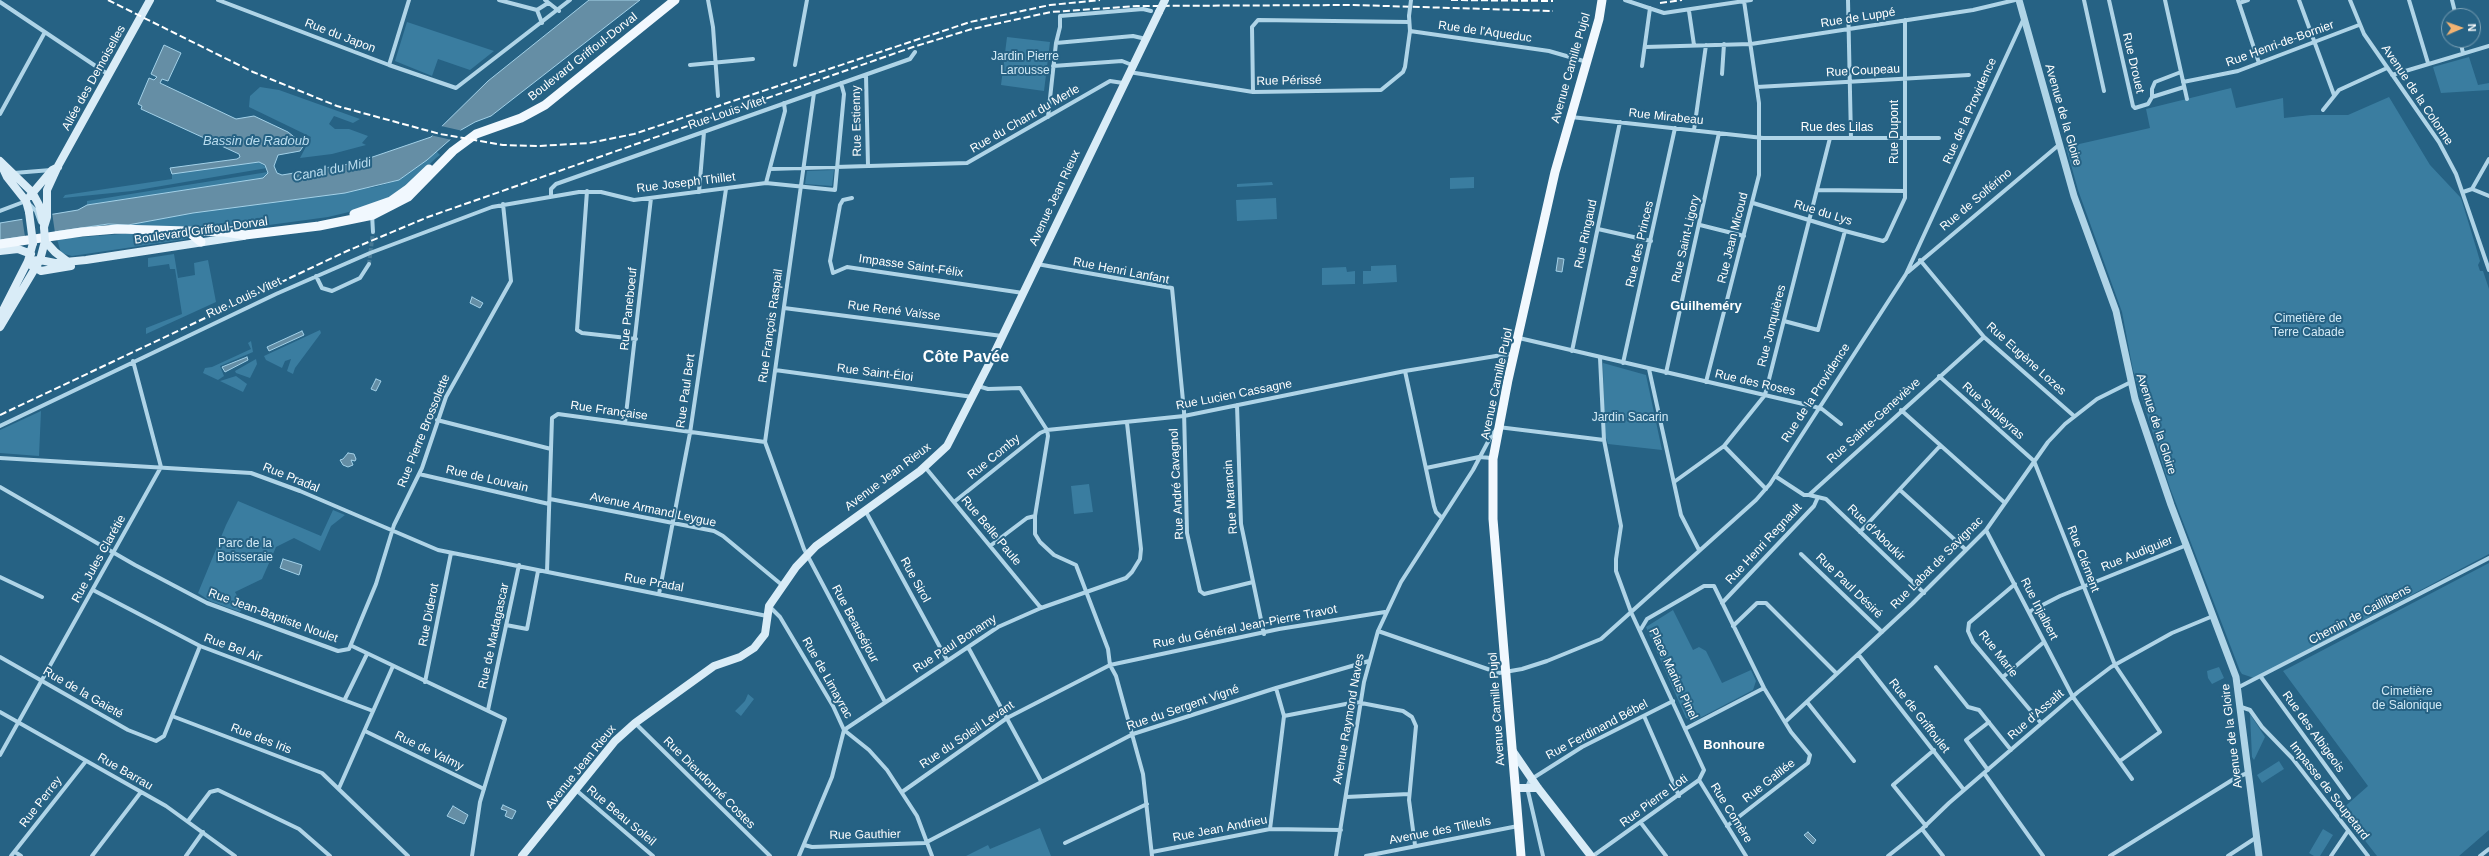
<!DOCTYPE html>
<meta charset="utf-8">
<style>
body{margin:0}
#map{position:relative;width:2489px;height:856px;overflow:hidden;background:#266284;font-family:Helvetica,sans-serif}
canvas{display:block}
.north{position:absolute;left:2441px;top:8px;width:40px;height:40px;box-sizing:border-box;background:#266284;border:1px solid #7da1b5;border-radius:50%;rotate:88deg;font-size:11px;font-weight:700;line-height:16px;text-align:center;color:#fff}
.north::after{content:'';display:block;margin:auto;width:14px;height:18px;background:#f1b373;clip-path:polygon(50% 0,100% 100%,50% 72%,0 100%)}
</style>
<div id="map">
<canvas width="2489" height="856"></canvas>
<div class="north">N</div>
</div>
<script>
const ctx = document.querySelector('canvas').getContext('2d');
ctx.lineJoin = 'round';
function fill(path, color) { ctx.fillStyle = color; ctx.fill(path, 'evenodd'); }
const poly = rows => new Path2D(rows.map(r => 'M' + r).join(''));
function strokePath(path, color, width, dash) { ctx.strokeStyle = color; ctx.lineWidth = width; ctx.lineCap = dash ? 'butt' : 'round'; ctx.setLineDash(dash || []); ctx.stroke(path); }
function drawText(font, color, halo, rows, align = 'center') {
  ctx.font = font + ' Helvetica,sans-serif'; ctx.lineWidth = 4; ctx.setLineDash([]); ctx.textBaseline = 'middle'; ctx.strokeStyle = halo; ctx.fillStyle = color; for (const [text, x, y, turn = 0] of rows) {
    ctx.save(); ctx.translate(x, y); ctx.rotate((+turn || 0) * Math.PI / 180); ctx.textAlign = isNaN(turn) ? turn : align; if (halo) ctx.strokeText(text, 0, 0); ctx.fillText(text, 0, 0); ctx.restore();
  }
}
const green = poly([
 [407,22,494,51,470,70,438,59,432,76,395,61],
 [1007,37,1050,42,1044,91,1001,85],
 [2469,57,2478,85,2489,83,2489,90,2441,93,2433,67],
 [260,87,279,90,360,119,353,123,334,116,329,124,335,129,349,129,368,136,362,143,366,145,332,154,300,158,311,137,249,107,250,96],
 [2231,88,2236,108,2283,98,2284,118,2311,115,2348,115,2389,97,2430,165,2461,198,2475,244,2480,261,2478,265,2480,271,2483,271,2489,289,2489,554,2254,678,2242,674,2240,671,2170,488,2133,370,2122,312,2078,190,2066,147,2150,128,2146,109],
 [436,151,440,155,436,158,400,193,370,207,328,217,232,230,128,225,193,213,375,187,399,180],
 [259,162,267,168,132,191,63,198,65,195,172,179,172,174],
 [834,170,832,186,805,184,807,171],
 [268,172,263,178,87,205,87,201],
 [1474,177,1474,188,1450,189,1450,178],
 [1272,182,1273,185,1237,187,1237,184],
 [1276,198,1277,219,1237,221,1236,200],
 [135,233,185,236,187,239,72,256,61,253,57,239],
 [174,254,178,278,195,275,194,263,208,260,216,302,146,334,146,328,182,314,175,269,170,269,169,264,148,267,148,258],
 [1396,265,1397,282,1363,284,1363,271,1371,271,1371,266],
 [1346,267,1347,272,1355,271,1355,284,1322,285,1322,268],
 [320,330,321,333,295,368,293,374,287,371,291,359,285,361,282,368,266,360,264,356],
 [251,341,253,352,220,366,224,376,218,380,203,373,205,368,212,367,251,349,248,343],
 [256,359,257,364,250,378,236,373,235,371],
 [1603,363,1646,375,1662,450,1608,444,1604,432],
 [236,376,247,384,243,392,220,381],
 [41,411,39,456,0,453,0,430],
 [1089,484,1093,512,1074,514,1071,486],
 [238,501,321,536,333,510,345,515,331,526,320,551,294,538,276,547,262,579,235,592,243,607,240,612,210,601,198,593,226,525],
 [2489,563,2489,830,2459,856,2377,856,2341,810,2368,786,2283,671],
 [1673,610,1693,650,1699,647,1706,651,1722,683,1751,670,1756,681,1753,690,1694,721,1686,718,1646,627],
 [2219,667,2224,678,2212,684,2208,678,2207,671],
 [748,694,754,699,741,716,735,711,745,701],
 [2250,714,2265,737,2254,760,2252,757],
 [2279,761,2284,769,2262,783,2257,775],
 [1040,828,1051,856,966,856,988,845,990,849],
 [2323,829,2333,835,2320,856,2314,856,2309,853]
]);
const water = poly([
 [589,0,640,0,491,116,475,122,461,130,427,160,399,180,345,193,193,213,128,225,108,224,0,240,0,223,78,210,87,205,263,178,268,173,265,165,259,162,172,174,170,168,237,159,240,157,239,154,141,109,142,106,138,104,149,78,154,80,157,77,151,74,164,45,181,53,168,81,162,79,160,83,236,119,254,116,288,132,304,145,300,151,278,155,274,166,277,173,282,175,355,163,431,137,488,81,589,0],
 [1558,258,1564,259,1562,272,1556,271,1558,258],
 [472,297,483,303,480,308,470,303,472,297],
 [302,331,304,335,269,351,267,347,302,331],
 [247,357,248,360,225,372,222,367,247,357],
 [376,379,381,381,376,391,371,389,376,379],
 [348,453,354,454,356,459,355,461,351,460,353,465,348,467,343,465,340,460,343,459,348,453],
 [283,559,302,565,299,575,280,568,283,559],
 [503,805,516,811,512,819,505,816,507,811,501,809,503,805],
 [453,806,468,815,464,824,447,816,453,806],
 [1808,832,1816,840,1813,844,1804,835,1808,832]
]);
const pier = poly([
 [441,126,463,131,452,140,430,135],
 [52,212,55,233,25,237,22,217]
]);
const minorTunnel = poly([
 [369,264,373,232]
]);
const minor = poly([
 [218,0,389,65,456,88,570,0],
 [499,0,537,10,542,23],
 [545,0,559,11],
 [708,0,713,27,718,96],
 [1625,0,1664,13,1751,0],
 [1848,0,1851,138],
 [2084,0,2104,91],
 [2109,0,2133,106,2135,108,2148,104,2152,97],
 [2165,0,2187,99],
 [2238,0,2259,63],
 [2299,0,2334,95],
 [2350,0,2364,34,2439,142,2456,174,2489,270],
 [2409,0,2428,63],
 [2452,0,2456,16],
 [0,2,109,75],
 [2239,3,2248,0],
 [537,10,548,3],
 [1689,11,1694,45],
 [1410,31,1549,51,1587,62],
 [2460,40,2463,53],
 [1056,43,1060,27,1060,16,1143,9,1151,11],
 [1645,47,1751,44,1973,10,2015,0],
 [389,65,409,0],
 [690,65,753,59],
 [795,65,807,0],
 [1053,66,1122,61,1132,65],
 [1642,66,1650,8],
 [1129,72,1253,92,1381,90,1403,72,1405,67,1410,31,1409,16],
 [2181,72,2155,82,2152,89,2152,97,2184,87],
 [1722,74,1724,44],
 [866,75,868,166],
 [2392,75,2489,46],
 [2183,82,2238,71,2359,25],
 [1757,87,1969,75],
 [1253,92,1252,27,1258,20,1409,22],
 [814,93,765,442,804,549,885,702],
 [2323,110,2339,90,2387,68],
 [0,114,45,32],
 [1048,117,1056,43,1133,36,1146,39],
 [1571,117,1763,138,1939,138],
 [1694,130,1706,45],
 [770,169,967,163,1110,81,1123,83],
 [14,173,51,170],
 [766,183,785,111,784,103],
 [2472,189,2489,196],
 [1817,190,1905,191],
 [587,191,577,330,582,333,636,339],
 [699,192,704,132],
 [2463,192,2472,189,2489,159],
 [551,195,551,189,556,184,910,59,915,52],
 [852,198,843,200,840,205,830,261,833,273,847,267,1023,293],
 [1753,203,1845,231,1883,241,1886,239,1905,198,1905,20],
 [0,211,26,201,36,211,40,222],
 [372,214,373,232],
 [1700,225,1744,236],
 [1598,229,1651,241],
 [1920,260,1984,337,2074,416],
 [1037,264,1172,288,1184,411,1187,533,1200,591,1204,594,1253,582],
 [1908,272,2060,144],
 [316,276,322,288,332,291,360,278,369,264],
 [784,308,1002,336],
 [1784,321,1818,330,1845,231],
 [1519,338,1812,406,1822,409,1841,424],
 [1572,351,1620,122],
 [1623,363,1675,128],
 [1649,369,1681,515,1699,550],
 [775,370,973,397],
 [1405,371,1434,506,1436,512,1442,518],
 [1666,373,1719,133],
 [1939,376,2034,461,2115,665,2160,732,2120,761],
 [1706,382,1759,175,1759,103,1744,1],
 [978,386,988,389,1020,388,1047,430,1048,436,1035,516,1035,534,1040,542,1054,555,1076,565,1108,649,1110,665,1116,676,1143,774,1152,856],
 [1237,405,1241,524,1264,634],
 [1901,410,2005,503],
 [437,420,551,449,552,418,558,414,765,442],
 [625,423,651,198],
 [0,426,276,294,370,253,492,207,579,192,601,192,634,200,766,183,835,190,844,94,841,83],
 [1724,446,1766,489],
 [0,458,251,473,300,491,438,550,767,616],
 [925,467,1041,608],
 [1426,468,1479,457,1492,458],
 [419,474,549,504],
 [1775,476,1804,495,1809,495,1984,337],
 [1674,482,1724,446,1765,395,1830,138],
 [0,487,135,565,207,603,338,651,349,649,376,584,394,525,422,468,446,397,511,281,503,204],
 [1900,490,1965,549],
 [1809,495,1826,499,1924,593],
 [550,499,714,531,723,536,782,585],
 [954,502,1040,433,1047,430,1184,416,1405,371,1508,354,1514,356],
 [865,510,947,660],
 [1986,530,2073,697,2132,779],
 [1860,532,1940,446],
 [990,546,1027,518,1035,516],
 [1801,554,1882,632],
 [547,572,551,449],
 [0,577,42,597],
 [2015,584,1969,623,1968,631,1973,642,2041,723],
 [93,590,200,646,373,711],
 [659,594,690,433,726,189],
 [1722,603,1814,506,1818,497],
 [769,606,780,617,811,669,833,706,844,730,832,777,799,856],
 [2029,612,2060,596,2187,545],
 [506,625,527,629,538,571],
 [1733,626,1757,603,1766,603,1836,673],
 [1641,629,1647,619,1704,586,1714,586,1764,688,1791,732,1810,755,1808,763,1727,826],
 [1378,631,1499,673,1522,669,1547,661,1601,639,1756,500,1770,484,1906,274,2024,18],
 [352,646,505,719,480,802,472,856],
 [968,647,1041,781],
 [1858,654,1964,790],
 [0,657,128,730,156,741,164,736,200,646],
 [1936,667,1968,707,1979,710,2011,750],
 [2003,677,2044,642],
 [2261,677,2349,798],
 [425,682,451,553],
 [2239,687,2489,558],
 [345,699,367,654],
 [1807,702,1854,761],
 [2241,707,2250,710,2262,727,2292,758,2368,856],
 [488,710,519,565],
 [0,712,166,806,235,856],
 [172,716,322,773,408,856],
 [1284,716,1356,702,1403,711,1412,717,1416,726,1409,800,1415,845],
 [1644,716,1679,796],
 [1785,722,1912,604,1986,530,2048,442,2065,424,2097,399,2131,382],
 [635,723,770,856],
 [1685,729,1764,688],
 [844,730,998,627,1041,608,1126,578,1132,572,1140,559,1141,549,1127,423],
 [844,730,869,750,887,770,917,816,932,856],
 [365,731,484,789],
 [0,755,161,467,133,361],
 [1988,770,1966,740,1989,722],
 [1984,773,2043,856],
 [1699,780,1746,856],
 [339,788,393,666],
 [576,790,653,856],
 [902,792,1007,718,1110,665,1279,629,1385,612],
 [1346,797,1409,794],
 [188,821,210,792,218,790,299,829,330,856],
 [1641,823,1666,856],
 [1926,826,1893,785,1934,750],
 [1270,829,1284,716,1276,688],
 [1922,829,1943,856],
 [1065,843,1147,804],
 [804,845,812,847,925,843,1133,734,1276,688,1369,661],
 [15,852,21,856],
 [1152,852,1270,829,1341,830],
 [11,856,86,761],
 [92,856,141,792],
 [186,856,203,832],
 [1336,856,1364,682,1378,631,1401,582,1473,470,1490,438,1498,427,1604,440],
 [1366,856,1518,826],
 [1543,856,1527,787,1530,780,1582,747,1673,701],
 [1593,856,1699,780,1704,770,1631,612,1616,571,1616,559,1621,526,1604,440,1600,358],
 [1888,856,1922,829,1949,803,2078,692,2111,667,2172,633,2213,616],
 [2110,856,2237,777,2248,773],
 [2228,856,2257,837],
 [2331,856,2348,831],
 [2480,856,2489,849]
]);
const tertiary = poly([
 [2019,0,2074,196,2116,311,2135,399,2171,505,2236,677,2259,856]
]);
const secondary = poly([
 [0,161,32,192,39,205,43,222],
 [1,164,7,177,26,201,29,212],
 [30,196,52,170,58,167],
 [44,227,47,217,47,190,58,166,150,0],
 [45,241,55,252,68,262],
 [0,251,18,249,31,254],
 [28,261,40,260,55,263,86,260,243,236],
 [32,266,41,271,71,266],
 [0,316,28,261,33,243],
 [0,327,40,260,45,241],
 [1512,750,1538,788,1591,856],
 [1515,788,1538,788],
 [522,856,615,741,635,723,714,666,740,657,754,648,765,634,769,606,796,567,816,546,920,471,947,446,989,364,1159,12]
]);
const primary = poly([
 [354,214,391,201,408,189,429,169],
 [189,232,201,242],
 [0,244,82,232,117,229,224,232,245,235,319,226,373,215,408,197,453,151,476,134,521,118,545,105,675,0],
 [1521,856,1493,519,1493,459,1508,380,1555,172,1599,19,1602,0]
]);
const rail = poly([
 [108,0,253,72,337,106,440,134,503,145,539,146,589,143,634,134,970,22,1050,5,1100,0],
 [1451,0,1553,1],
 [1660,3,1682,0],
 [0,415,347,251,428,217,913,47,972,29,1051,12,1137,6,1353,5,1553,11]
]);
const minorBridge = poly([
 [1409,16,1411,0]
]);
const secondaryBridge = poly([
 [1159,12,1165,0],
 [29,212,33,243],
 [44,227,45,241]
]);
const streetNames = [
 ["Rue de Luppé",1858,18,-9],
 ["Rue de l'Aqueduc",1485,32,8],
 ["Rue du Japon",340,36,21],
 ["Rue Henri-de-Bornier",2280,44,-20],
 ["Boulevard Griffoul-Dorval",583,57,-38],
 ["Rue Drouet",2133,63,77],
 ["Avenue Camille Pujol",1571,68,-74],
 ["Rue Coupeau",1863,71,-3],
 ["Allée des Demoiselles",94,78,-61],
 ["Rue Périssé",1289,81,-1],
 ["Avenue de la Colonne",2417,95,56],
 ["Rue de la Providence",1970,111,-66],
 ["Rue Louis Vitet",727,113,-19],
 ["Avenue de la Gloire",2063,115,74],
 ["Rue Mirabeau",1666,117,6],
 ["Rue du Chant du Merle",1025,119,-30],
 ["Rue Estienny",857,121,-91],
 ["Rue des Lilas",1837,128],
 ["Rue Dupont",1895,132,-90],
 ["Rue Joseph Thillet",686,183,-7],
 ["Avenue Jean Rieux",1055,198,-65],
 ["Rue de Solférino",1976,200,-40],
 ["Rue du Lys",1823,213,17],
 ["Boulevard Griffoul-Dorval",201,231,-8],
 ["Rue Ringaud",1586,234,-78],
 ["Rue Jean Micoud",1733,238,-76],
 ["Rue Saint-Ligory",1686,239,-77],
 ["Rue des Princes",1640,244,-77],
 ["Impasse Saint-Félix",911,266,8],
 ["Rue Henri Lanfant",1121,271,11],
 ["Rue Louis Vitet",244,298,-25],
 ["Rue Paneboeuf",629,309,-84],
 ["Rue René Vaïsse",894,311,7],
 ["Rue François Raspail",771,326,-82],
 ["Rue Jonquières",1772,326,-76],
 ["Rue Eugène Lozes",2026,359,42],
 ["Rue Saint-Éloi",875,373,7],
 ["Rue des Roses",1755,383,13],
 ["Avenue Camille Pujol",1497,384,-78],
 ["Rue Paul Bert",686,391,-82],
 ["Rue de la Providence",1816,393,-57],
 ["Rue Lucien Cassagne",1234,395,-11],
 ["Rue Française",609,411,8],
 ["Rue Subleyras",1993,411,42],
 ["Rue Sainte-Geneviève",1874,421,-42],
 ["Avenue de la Gloire",2156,424,72],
 ["Rue Pierre Brossolette",424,431,-68],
 ["Rue Comby",994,457,-39],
 ["Avenue Jean Rieux",888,477,-37],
 ["Rue Pradal",291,478,22],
 ["Rue de Louvain",487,479,13],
 ["Rue André Cavagnol",1177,484,-93],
 ["Rue Marancin",1231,497,-94],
 ["Avenue Armand Leygue",653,510,12],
 ["Rue Belle Paule",991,531,50],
 ["Rue d'Aboukir",1876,533,44],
 ["Rue Henri Regnault",1764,544,-47],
 ["Rue Audiguier",2137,554,-22],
 ["Rue Jules Clarétie",99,559,-61],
 ["Rue Clément",2083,559,69],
 ["Rue Labat de Savignac",1937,563,-45],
 ["Rue Sirol",915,580,61],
 ["Rue Pradal",654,583,10],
 ["Rue Paul Désiré",1849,586,44],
 ["Rue Injalbert",2039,609,63],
 ["Rue Diderot",429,615,-79],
 ["Chemin de Caillibens",2360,615,-28],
 ["Rue Jean-Baptiste Noulet",273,616,20],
 ["Rue Beauséjour",855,624,62],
 ["Rue du Général Jean-Pierre Travot",1245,627,-11],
 ["Rue de Madagascar",494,636,-78],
 ["Rue Paul Bonamy",955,644,-33],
 ["Rue Bel Air",233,648,20],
 ["Rue Marie",1998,654,52],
 ["Place Marius Pinel",1673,674,65],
 ["Rue de Limayrac",827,678,61],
 ["Rue de la Gaieté",83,693,30],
 ["Rue du Sergent Vigné",1183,708,-19],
 ["Avenue Camille Pujol",1497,709,-94],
 ["Rue d'Assalit",2036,715,-41],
 ["Rue de Griffoulet",1919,716,52],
 ["Avenue Raymond Naves",1349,719,-80],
 ["Rue Ferdinand Bébel",1597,730,-28],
 ["Rue des Albigeois",2313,732,54],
 ["Rue du Soleil Levant",967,735,-34],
 ["Avenue de la Gloire",2232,736,-97],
 ["Rue des Iris",261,739,21],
 ["Rue de Valmy",429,751,26],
 ["Avenue Jean Rieux",581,767,-51],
 ["Rue Barrau",125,772,30],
 ["Rue Galilée",1769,781,-38],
 ["Rue Dieudonné Costes",709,783,45],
 ["Impasse de Soupetard",2329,791,52],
 ["Rue Pierre Loti",1654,801,-36],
 ["Rue Perrey",41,802,-52],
 ["Rue Comère",1731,813,58],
 ["Rue Beau Soleil",621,816,40],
 ["Rue Jean Andrieu",1220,829,-11],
 ["Avenue des Tilleuls",1440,831,-11],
 ["Rue Gauthier",865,835,-1]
];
const parkNames = [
 ["Jardin Pierre",1025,57],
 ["Larousse",1025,71],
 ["Cimetière de",2308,319],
 ["Terre Cabade",2308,333],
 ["Jardin Sacarin",1630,418],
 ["Parc de la",245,544],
 ["Boisseraie",245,558],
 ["Cimetière",2407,692],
 ["de Salonique",2407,706]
];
const waterNames = [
 ["Bassin de Radoub",256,141],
 ["Canal du Midi",332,170,-11]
];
const neighbourhoodNames = [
 ["Guilheméry",1706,306],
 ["Bonhoure",1734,745]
];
const districtNames = [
 ["Côte Pavée",966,358]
];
fill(green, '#3a7da0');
fill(water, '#658ea5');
strokePath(water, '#a3d1e8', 1);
fill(pier, '#266284');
strokePath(minorTunnel, '#477a96', 4, [4, 2]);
strokePath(minor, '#afd4e7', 4);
strokePath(tertiary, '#afd4e7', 7);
strokePath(secondary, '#d9ecf7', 8);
strokePath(primary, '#f1f8fe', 9);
strokePath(rail, '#fff', 2, [7, 3]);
strokePath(minorBridge, '#afd4e7', 4);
strokePath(secondaryBridge, '#d9ecf7', 8);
drawText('12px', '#fff', '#266284', streetNames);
drawText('12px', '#d2eaf6', '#266284', parkNames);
drawText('italic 13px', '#baddef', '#266284', waterNames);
drawText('bold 13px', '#fff', '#266284', neighbourhoodNames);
drawText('bold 16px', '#fff', '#266284', districtNames);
</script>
